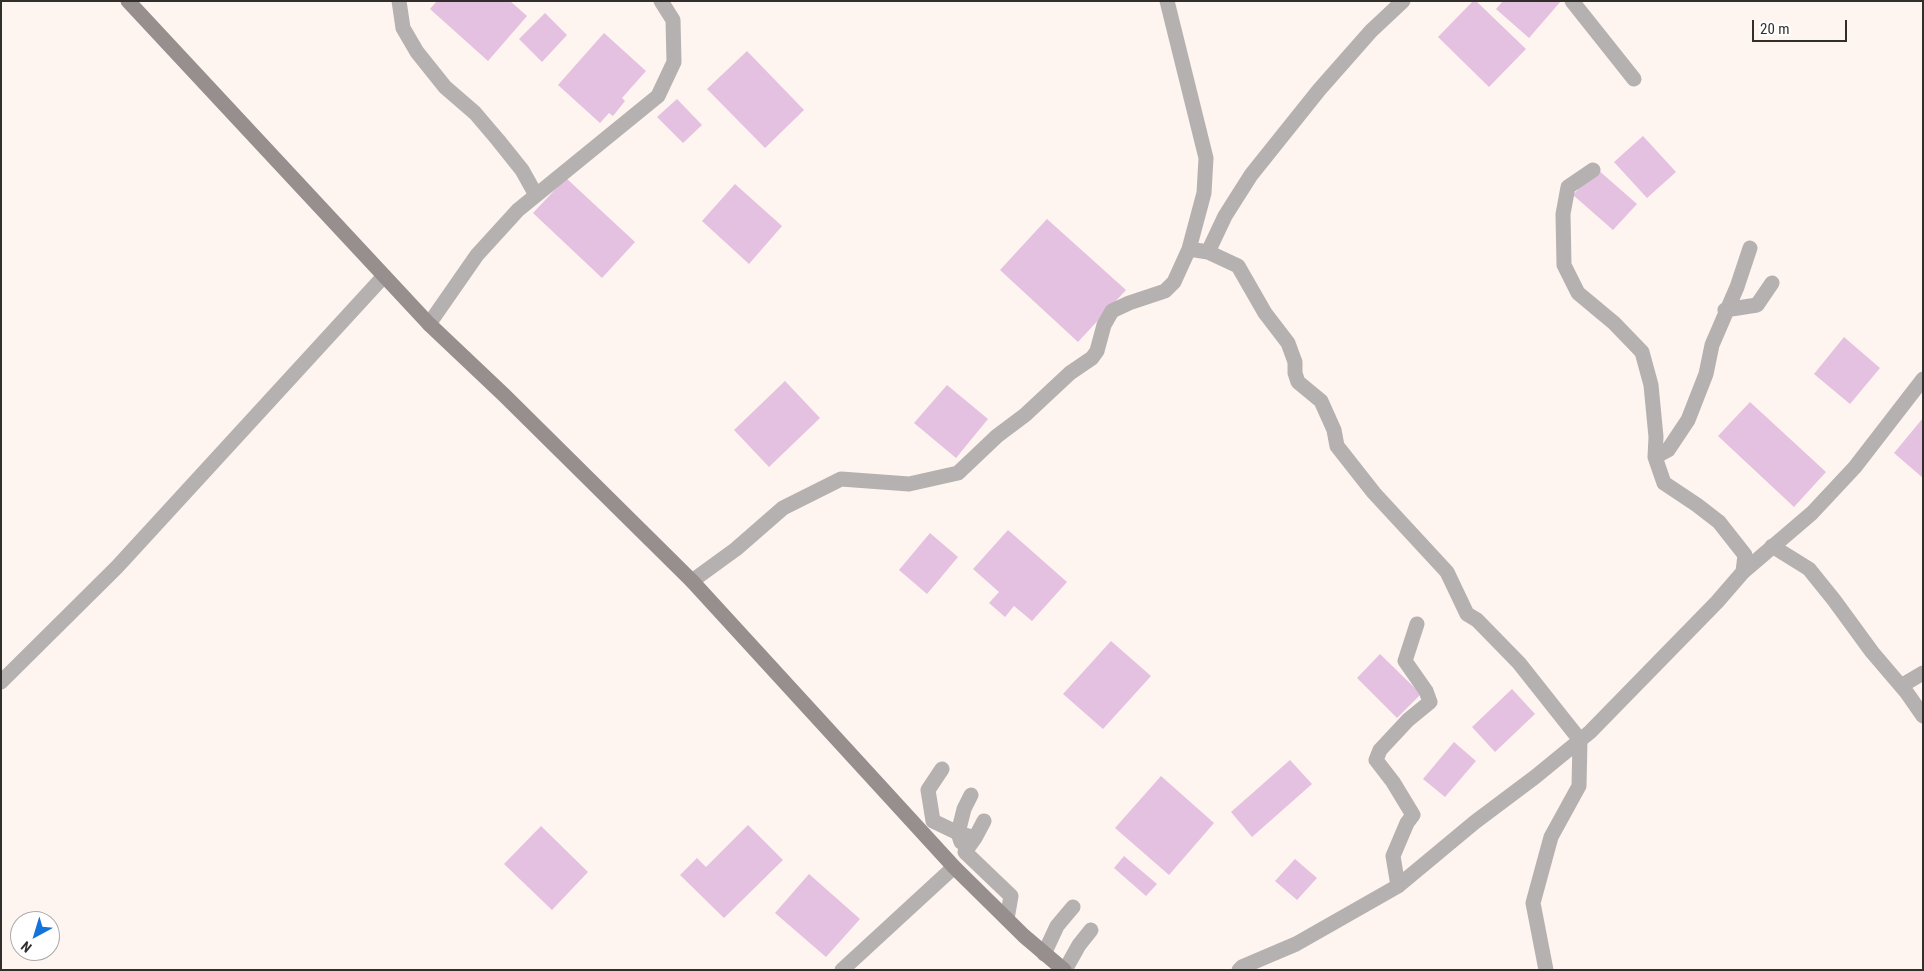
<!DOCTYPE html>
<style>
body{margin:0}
#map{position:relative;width:1924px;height:971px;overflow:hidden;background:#fef4f0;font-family:"Roboto Condensed",sans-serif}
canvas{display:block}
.frame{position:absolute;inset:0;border:2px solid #322e2c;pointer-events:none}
.north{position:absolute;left:10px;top:911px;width:50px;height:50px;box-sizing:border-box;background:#fff;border:1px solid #adabab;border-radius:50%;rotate:219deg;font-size:14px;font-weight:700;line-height:20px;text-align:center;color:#322e2c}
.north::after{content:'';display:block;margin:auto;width:18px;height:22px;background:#1173db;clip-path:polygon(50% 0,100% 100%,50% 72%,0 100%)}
.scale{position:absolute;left:1752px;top:20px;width:95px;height:22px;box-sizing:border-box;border:2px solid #322e2c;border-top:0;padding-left:6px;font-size:15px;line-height:18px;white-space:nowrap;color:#322e2c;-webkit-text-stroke:4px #fff;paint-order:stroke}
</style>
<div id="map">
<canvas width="1924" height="971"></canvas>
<div class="frame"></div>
<div class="north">N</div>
<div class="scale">20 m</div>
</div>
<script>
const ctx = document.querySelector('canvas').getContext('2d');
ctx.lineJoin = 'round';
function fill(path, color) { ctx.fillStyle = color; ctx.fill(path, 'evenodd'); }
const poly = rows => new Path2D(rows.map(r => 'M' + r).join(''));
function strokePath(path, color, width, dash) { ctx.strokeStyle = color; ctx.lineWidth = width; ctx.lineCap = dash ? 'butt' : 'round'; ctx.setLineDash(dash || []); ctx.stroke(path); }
const building = poly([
 [437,1,510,1,527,16,488,61,430,9],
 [1473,1,1476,1,1526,49,1489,87,1438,37],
 [1503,1,1561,1,1529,38,1496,9],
 [545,13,567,35,542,62,519,39],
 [604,33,646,71,622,98,625,101,613,116,609,113,600,123,558,85],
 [747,51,804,110,765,148,707,89],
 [677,99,702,125,683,143,657,117],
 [1643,136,1676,172,1647,198,1614,162],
 [1597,169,1637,204,1613,230,1573,195],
 [566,178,635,242,602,278,533,213],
 [735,184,782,226,749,264,702,221],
 [1047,219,1126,290,1078,342,1000,270],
 [1844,337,1880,368,1850,404,1814,374],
 [785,381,820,418,769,467,734,430],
 [947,385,988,419,956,458,914,423],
 [1750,402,1826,472,1794,507,1718,436],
 [1923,418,1923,478,1894,453],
 [1008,530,1067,582,1032,621,1014,606,1005,617,989,603,999,592,973,569],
 [930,533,958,557,927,594,899,570],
 [1111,641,1151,676,1103,729,1063,694],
 [1380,654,1421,694,1397,718,1357,678],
 [1512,689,1535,714,1495,752,1472,727],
 [1454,742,1476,761,1445,797,1423,779],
 [1290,760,1312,784,1252,837,1231,812],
 [1161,776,1214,823,1169,875,1115,828],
 [748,825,783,860,724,918,680,875,697,858,706,867],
 [541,826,588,872,552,910,504,864],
 [1124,856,1157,884,1146,896,1114,868],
 [1295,859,1317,878,1297,900,1275,881],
 [809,874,860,919,826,957,775,913]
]);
const street = poly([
 [399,1,403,28,417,52,445,87,475,113,498,140,522,170,536,195],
 [1167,1,1206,158,1204,193,1189,249],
 [1572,1,1634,79],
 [1208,252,1225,216,1251,175,1319,90,1371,31,1403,1],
 [1725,310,1757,305,1772,283],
 [429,324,477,255,518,210,658,96,674,62,673,20,661,1],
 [1655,457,1668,450,1688,420,1706,374,1712,345,1737,287,1750,248],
 [1772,546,1809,569,1834,600,1872,652,1907,693,1923,716],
 [1743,572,1812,513,1855,467,1923,379],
 [692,581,736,549,783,508,841,479,909,484,958,473,997,436,1025,415,1070,373,1092,358,1097,351,1104,325,1112,311,1129,303,1165,291,1174,282,1189,249,1208,252,1238,266,1265,313,1288,343,1295,362,1295,373,1298,382,1321,401,1334,430,1337,446,1374,493,1447,572,1467,614,1477,620,1519,663,1580,740,1579,786,1551,837,1533,903,1546,970],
 [1,682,117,567,384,276],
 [1901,686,1923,673],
 [942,769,928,790,933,821,958,833,961,842],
 [971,795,964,809,958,833,975,838,965,852,1011,896,1007,919],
 [975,838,984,821],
 [1398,886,1393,856,1407,823,1413,815,1393,782,1376,760,1380,750,1408,720,1430,702,1426,691,1405,661,1417,624],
 [1044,954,1057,926,1073,907],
 [842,970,954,867],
 [1065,970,1079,945,1091,930],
 [1239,970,1242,967,1296,944,1398,886,1475,822,1535,777,1590,732,1717,602,1743,572,1745,555,1719,522,1697,505,1664,483,1655,457,1656,437,1651,385,1642,352,1614,323,1578,293,1564,265,1563,214,1568,187,1593,170]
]);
const secondary = poly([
 [128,1,429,324,504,395,692,581,954,867,1024,936,1064,970]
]);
fill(building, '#e4c1e0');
strokePath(street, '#b5b1b0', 15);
strokePath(secondary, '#968f8e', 15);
</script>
